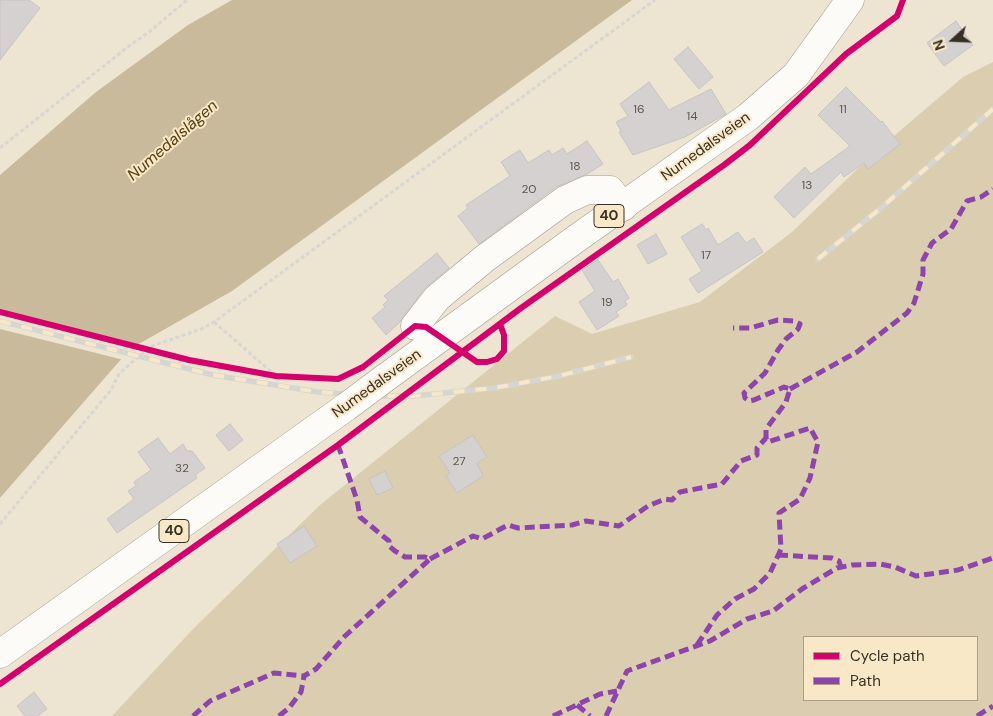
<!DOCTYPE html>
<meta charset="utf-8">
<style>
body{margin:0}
#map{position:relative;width:993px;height:716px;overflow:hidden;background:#eee4d2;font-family:"DM Sans",sans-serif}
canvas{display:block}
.legend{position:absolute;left:803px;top:636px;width:175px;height:65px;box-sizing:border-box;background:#f9e8c7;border:1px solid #ab9e85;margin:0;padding:6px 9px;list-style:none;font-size:15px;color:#363023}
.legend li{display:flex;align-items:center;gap:10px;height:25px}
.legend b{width:25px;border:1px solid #ab9e85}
.north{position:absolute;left:928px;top:15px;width:50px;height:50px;-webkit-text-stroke:4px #f9e8c7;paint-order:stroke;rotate:250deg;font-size:14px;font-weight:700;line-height:20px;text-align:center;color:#363023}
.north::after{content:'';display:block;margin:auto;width:18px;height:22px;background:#363023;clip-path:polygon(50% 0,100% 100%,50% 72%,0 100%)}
</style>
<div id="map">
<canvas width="993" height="716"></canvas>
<ul class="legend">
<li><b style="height:6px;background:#d6006c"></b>Cycle path</li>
<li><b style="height:6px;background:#8e44ad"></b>Path</li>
</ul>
<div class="north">N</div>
</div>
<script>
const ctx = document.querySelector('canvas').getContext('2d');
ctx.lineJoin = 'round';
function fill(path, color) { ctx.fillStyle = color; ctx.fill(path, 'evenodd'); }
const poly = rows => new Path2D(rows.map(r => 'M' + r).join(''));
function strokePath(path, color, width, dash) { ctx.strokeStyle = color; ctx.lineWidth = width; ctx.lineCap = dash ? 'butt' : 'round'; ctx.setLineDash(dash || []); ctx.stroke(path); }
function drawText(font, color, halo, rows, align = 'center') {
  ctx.font = font + ' "DM Sans",sans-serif'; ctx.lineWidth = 4; ctx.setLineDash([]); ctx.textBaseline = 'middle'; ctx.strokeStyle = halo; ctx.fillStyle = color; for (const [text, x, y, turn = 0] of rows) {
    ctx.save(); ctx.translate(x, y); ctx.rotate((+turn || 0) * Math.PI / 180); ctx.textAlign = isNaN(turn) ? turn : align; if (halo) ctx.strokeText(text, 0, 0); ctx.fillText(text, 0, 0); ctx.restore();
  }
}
const forest = poly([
 [993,62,993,716,112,716,194,628,320,505,555,316,592,334,700,302,792,232,874,153,963,77],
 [804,637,977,637,977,700,804,700]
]);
const water = poly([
 [232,0,632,0,232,291,130,349,0,498,0,175,96,92,188,25]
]);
const pier = poly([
 [0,310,142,345,132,351,124,360,0,329]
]);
const building = poly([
 [0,0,29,0,40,8,0,60,0,0],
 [956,21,973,45,944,66,927,43,956,21],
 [688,47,713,77,699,89,674,59,688,47],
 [649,82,669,110,711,89,726,114,685,137,633,155,619,132,621,131,616,122,628,116,620,104,649,82],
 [846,87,881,122,882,121,900,144,868,169,864,163,844,177,841,172,794,218,774,197,805,167,811,174,850,146,818,115,846,87],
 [587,141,603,164,587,174,556,187,479,244,458,216,468,208,466,205,510,176,501,162,520,150,528,163,549,150,552,155,563,148,567,154,587,141],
 [702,224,706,230,708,228,718,245,738,232,746,243,754,238,763,252,698,293,689,279,702,271,681,237,702,224],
 [656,234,667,254,648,264,637,245,656,234],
 [437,253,449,268,425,288,400,322,386,335,372,318,385,307,383,305,388,300,384,296,437,253],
 [598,260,613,282,618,279,629,298,625,301,627,305,616,312,619,316,597,330,579,302,595,291,582,270,598,260],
 [230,424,243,440,229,451,216,435,230,424],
 [473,435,487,457,477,463,483,476,457,493,446,476,450,473,439,456,473,435],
 [158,438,170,454,183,444,187,451,192,451,205,468,195,475,197,478,117,533,107,519,134,499,128,491,136,486,134,482,151,470,138,452,158,438],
 [385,471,393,488,377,495,369,479,385,471],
 [304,526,317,546,290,563,277,544,304,526],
 [34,692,47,709,37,716,25,716,17,706,34,692]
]);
const path = poly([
 [0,148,129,46,149,32,187,0],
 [214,322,276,376],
 [0,524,111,390,119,374,131,363,152,346,201,329,214,322,655,0]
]);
const minor = poly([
 [415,326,437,298,484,259,565,200,587,190,610,190,623,207]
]);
const major = poly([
 [385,378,573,241,748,117,796,75,850,0],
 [0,654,346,407]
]);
const rail = poly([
 [818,259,881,208,993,109],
 [0,321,213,375,318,392,372,396,414,396,494,388,559,376,631,357]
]);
const majorBridge = poly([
 [346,407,385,378]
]);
const quiet = poly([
 [790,389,857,352,907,313,914,303,923,274,923,260,932,243,951,229,967,201,981,197,993,189],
 [778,555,832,558,839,561,841,567],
 [430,559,473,536,482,539,508,525,518,528,572,525,586,521,619,526,648,506,665,499,672,500,680,492,722,484,741,461,757,455,757,448,766,438],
 [697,645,717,615,735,599,754,589,770,573,781,549,779,513,800,499,810,478,818,442,810,428,768,442,766,438,766,429,786,402,790,389,784,387,754,400,749,401,745,398,744,393,765,373,778,350,786,339,798,329,800,324,794,321,778,320,750,328,733,328],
 [577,705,590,716],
 [193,716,210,701,274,673,304,676],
 [279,716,289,708,301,692,304,676,316,669,345,636,430,559,425,557,405,557,395,551,389,546,389,541,360,517,357,500,338,445],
 [553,716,600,694,617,691],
 [606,716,627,671,710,641,747,619,773,611,802,589,837,568,852,565,880,564,895,567,916,576,958,570,993,558],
 [977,716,993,706]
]);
const cycleway = poly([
 [0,312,189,360,276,376,338,379,363,367,415,326,426,327,477,362,487,362,497,359,504,351,504,335,500,324],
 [0,684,338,445,521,308,724,165,750,145,846,54,897,16,903,0]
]);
const numberNames = [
 ["16",639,110],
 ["11",843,110],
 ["14",692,117],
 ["18",575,167],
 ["13",807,186],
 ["20",529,190],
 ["17",706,256],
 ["19",607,303],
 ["27",459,462],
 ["32",182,469]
];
const shields = [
 [609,216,30],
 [174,531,30]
];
const shieldNames = [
 ["40",609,216],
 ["40",174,531]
];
const streetNames = [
 ["Numedalsveien",706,147,-36],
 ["Numedalsveien",377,384,-36]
];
const waterNames = [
 ["Numedalslågen",173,141,-41]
];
fill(forest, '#dbcdb0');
fill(water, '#c9ba9b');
fill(pier, '#eee4d2');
fill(building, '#d4d1d0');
strokePath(building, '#c6c3c1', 1);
strokePath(minor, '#a29a8d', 29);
strokePath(major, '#a29a8d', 29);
strokePath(path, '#d8d6d0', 3, [4, 2.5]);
strokePath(minor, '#fcfbf8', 28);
strokePath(major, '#fcfbf8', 28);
strokePath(rail, '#d7d5cf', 5.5);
strokePath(rail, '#f9e8c7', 4, [11]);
strokePath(majorBridge, '#a29a8d', 29, []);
strokePath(majorBridge, '#fcfbf8', 28);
strokePath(quiet, '#8e44ad', 5, [10, 5]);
strokePath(cycleway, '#d6006c', 6);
drawText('12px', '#5e584e', null, numberNames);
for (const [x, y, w] of shields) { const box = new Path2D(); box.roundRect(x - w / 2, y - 11.5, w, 23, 4); ctx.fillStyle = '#f9e8c7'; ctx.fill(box); strokePath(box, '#363023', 1); }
drawText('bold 14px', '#363023', null, shieldNames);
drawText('15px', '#363023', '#f9e8c7', streetNames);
drawText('italic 16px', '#544114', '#f9e8c7', waterNames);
</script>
